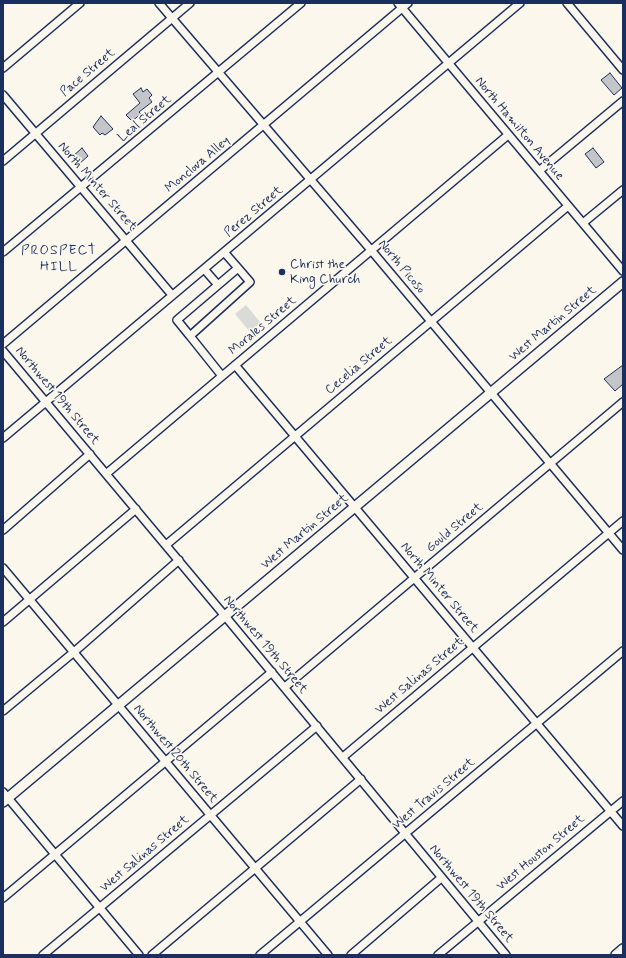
<!DOCTYPE html>
<style>
body{margin:0}
#map{position:relative;width:626px;height:958px;overflow:hidden;background:#fbf7ec;font-family:Mynerve,sans-serif}
canvas{display:block}
.frame{position:absolute;inset:0;border:4px solid #1b2f5e;pointer-events:none}
</style>
<div id="map">
<canvas width="626" height="958"></canvas>
<div class="frame"></div>
</div>
<script>
const ctx = document.querySelector('canvas').getContext('2d');
ctx.lineJoin = 'round';
function fill(path, color) { ctx.fillStyle = color; ctx.fill(path, 'evenodd'); }
const poly = rows => new Path2D(rows.map(r => 'M' + r).join(''));
function strokePath(path, color, width, dash) { ctx.strokeStyle = color; ctx.lineWidth = width; ctx.lineCap = dash ? 'butt' : 'round'; ctx.setLineDash(dash || []); ctx.stroke(path); }
function drawText(font, color, halo, rows, align = 'center') {
  ctx.font = font + ' Mynerve,sans-serif'; ctx.lineWidth = 3.5; ctx.setLineDash([]); ctx.textBaseline = 'middle'; ctx.strokeStyle = halo; ctx.fillStyle = color; for (const [text, x, y, turn = 0] of rows) {
    ctx.save(); ctx.translate(x, y); ctx.rotate((+turn || 0) * Math.PI / 180); ctx.textAlign = isNaN(turn) ? turn : align; if (halo) ctx.strokeText(text, 0, 0); ctx.fillText(text, 0, 0); ctx.restore();
  }
}
const green = poly([
 [246,305,261,323,250,332,235,314]
]);
const building = poly([
 [610,73,622,88,614,95,601,80,610,73],
 [141,88,143,92,147,89,152,95,149,98,152,102,139,112,141,114,132,121,126,115,140,103,133,94,141,88],
 [101,116,113,129,105,135,102,133,100,135,93,127,101,116],
 [82,148,88,156,78,165,72,157,82,148],
 [593,148,604,162,596,168,585,154,593,148],
 [623,365,623,384,615,391,604,379,623,365]
]);
const minor = poly([
 [159,3,371,250,623,550],
 [398,3,623,271],
 [567,3,623,70],
 [3,68,80,3],
 [3,95,172,295],
 [3,161,190,3],
 [539,171,623,101],
 [583,223,623,190],
 [3,252,301,3],
 [224,252,238,268,250,282,190,336,177,320,238,268],
 [204,269,218,285],
 [190,336,222,376],
 [3,344,408,3],
 [3,351,225,616,506,955],
 [235,365,623,826],
 [3,438,520,3],
 [106,474,508,135],
 [3,530,90,454],
 [166,545,568,206],
 [3,568,328,955],
 [3,622,136,509],
 [285,687,623,402],
 [3,711,74,652,179,560],
 [343,757,623,521],
 [3,792,139,955],
 [3,898,272,672],
 [43,955,317,726],
 [152,955,361,779],
 [260,955,623,651],
 [351,955,441,878],
 [438,955,623,801]
]);
const major = poly([
 [3,802,623,282],
 [616,955,623,949]
]);
const markers = [
 [282,272,4,"#1b2f5e"]
];
const streetNames = [
 ["Pace Street",88,73,-40],
 ["Leal Street",145,119,-40],
 ["North Hamilton Avenue",519,129,50],
 ["Monclova Alley",198,165,-40],
 ["North Minter Street",97,187,49],
 ["Perez Street",254,212,-40],
 ["North Picoso",401,267,50],
 ["West Martin Street",553,324,-40],
 ["Morales Street",263,326,-40],
 ["Cecelia Street",359,366,-40],
 ["Northwest 19th Street",57,396,50],
 ["Gould Street",455,528,-40],
 ["West Martin Street",305,532,-40],
 ["North Minter Street",439,588,50],
 ["Northwest 19th Street",265,645,50],
 ["West Salinas Street",420,676,-40],
 ["Northwest 20th Street",175,754,50],
 ["West Travis Street",434,794,-40],
 ["West Houston Street",541,853,-40],
 ["West Salinas Street",145,854,-40],
 ["Northwest 19th Street",471,894,50]
];
const poiNames = [
 ["Christ the",290,265],
 ["King Church",290,280]
];
const neighbourhoodNames = [
 ["PROSPECT",59,251],
 ["HILL",59,267]
];
fill(green, '#dadad7');
fill(building, '#c3c5c9');
strokePath(building, '#1b2f5e', 1);
strokePath(minor, '#1b2f5e', 10);
strokePath(major, '#1b2f5e', 12);
strokePath(minor, '#fbf7ec', 7);
strokePath(major, '#fbf7ec', 9);
for (const [x, y, r, color] of markers) { const dot = new Path2D(); dot.arc(x, y, r, 0, 2 * Math.PI); ctx.fillStyle = color; ctx.fill(dot); strokePath(dot, '#fbf7ec', 1.5); }
drawText('13px', '#1b2f5e', '#fbf7ec', streetNames);
drawText('13px', '#1b2f5e', '#fbf7ec', poiNames, 'left');
ctx.letterSpacing = '1px';
drawText('14px', '#1b2f5e', '#fbf7ec', neighbourhoodNames);
ctx.letterSpacing = '0px';
</script>
